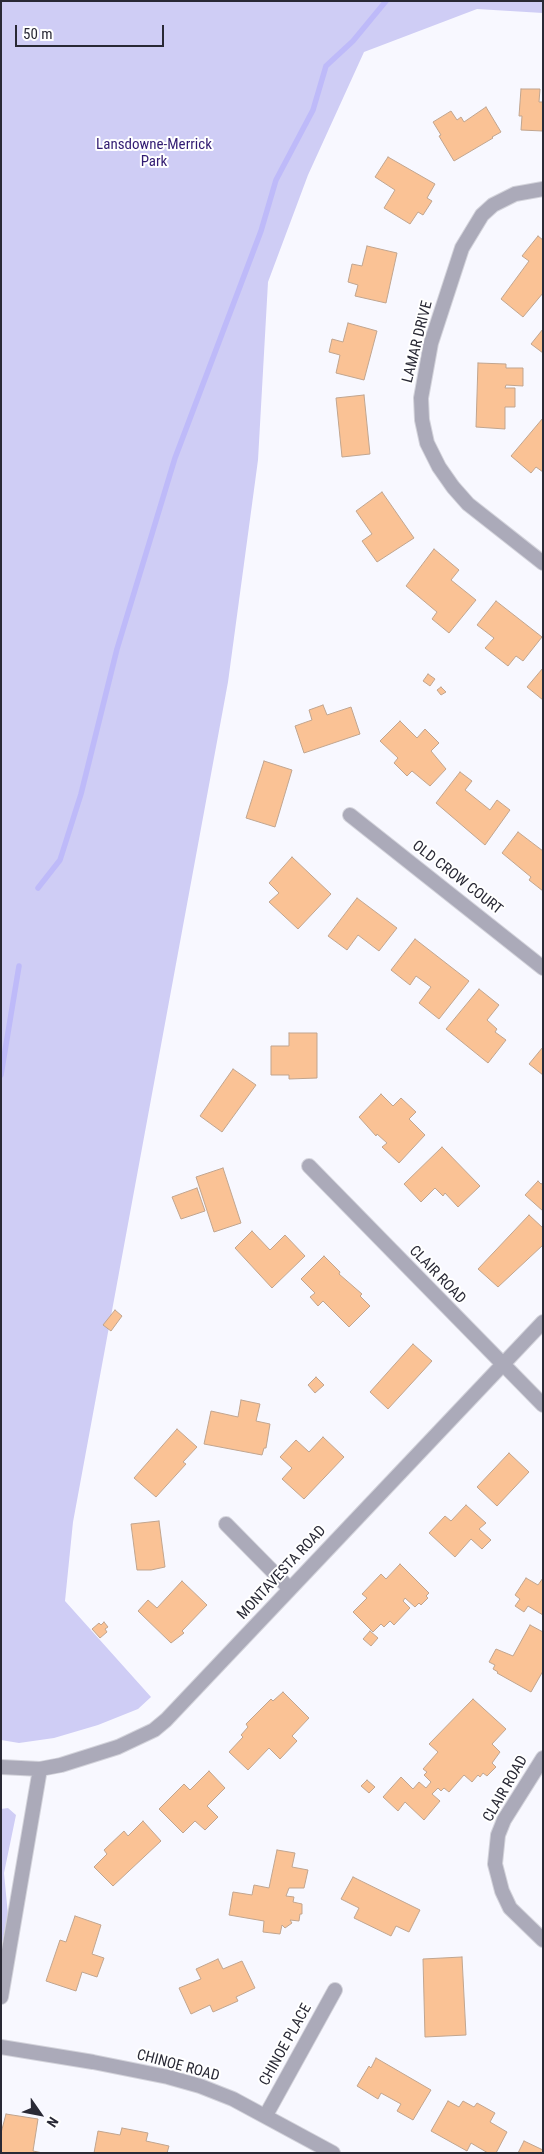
<!DOCTYPE html>
<style>
body{margin:0}
#map{position:relative;width:544px;height:2154px;overflow:hidden;background:#f8f8ff;font-family:"Roboto Condensed",sans-serif}
canvas{display:block}
.frame{position:absolute;inset:0;border:2px solid #292935;pointer-events:none}
.north{position:absolute;left:15px;top:2089px;width:50px;height:50px;-webkit-text-stroke:4px #fff;paint-order:stroke;rotate:123deg;font-size:14px;font-weight:700;line-height:20px;text-align:center;color:#292935}
.north::after{content:'';display:block;margin:auto;width:18px;height:22px;background:#292935;clip-path:polygon(50% 0,100% 100%,50% 72%,0 100%)}
.scale{position:absolute;left:15px;top:25px;width:149px;height:22px;box-sizing:border-box;border:2px solid #292935;border-top:0;padding-left:6px;font-size:15px;line-height:18px;white-space:nowrap;color:#292935;-webkit-text-stroke:4px #fff;paint-order:stroke}
</style>
<div id="map">
<canvas width="544" height="2154"></canvas>
<div class="frame"></div>
<div class="north">N</div>
<div class="scale">50 m</div>
</div>
<script>
const ctx = document.querySelector('canvas').getContext('2d');
ctx.lineJoin = 'round';
function fill(path, color) { ctx.fillStyle = color; ctx.fill(path, 'evenodd'); }
const poly = rows => new Path2D(rows.map(r => 'M' + r).join(''));
function strokePath(path, color, width, dash) { ctx.strokeStyle = color; ctx.lineWidth = width; ctx.lineCap = dash ? 'butt' : 'round'; ctx.setLineDash(dash || []); ctx.stroke(path); }
function drawText(font, color, halo, rows, align = 'center') {
  ctx.font = font + ' "Roboto Condensed",sans-serif'; ctx.lineWidth = 4; ctx.setLineDash([]); ctx.textBaseline = 'middle'; ctx.strokeStyle = halo; ctx.fillStyle = color; for (const [text, x, y, turn = 0] of rows) {
    ctx.save(); ctx.translate(x, y); ctx.rotate((+turn || 0) * Math.PI / 180); ctx.textAlign = isNaN(turn) ? turn : align; if (halo) ctx.strokeText(text, 0, 0); ctx.fillText(text, 0, 0); ctx.restore();
  }
}
const green = poly([
 [1,1,543,1,543,13,477,9,364,52,308,175,268,282,258,460,228,682,73,1522,65,1601,151,1697,138,1709,98,1725,54,1738,19,1743,1,1740],
 [8,1808,16,1815,4,1873,8,1915,1,1949,1,1809]
]);
const stream = poly([
 [38,888,60,860,81,794,117,649,175,458,261,231,276,180,313,110,326,66,353,41,386,1],
 [1,1075,19,966]
]);
const building = poly([
 [521,89,540,89,539,102,543,102,543,131,521,130,522,116,519,116,521,89],
 [486,107,501,132,492,137,493,138,454,161,439,136,441,135,433,122,451,111,457,120,461,117,464,122,486,107],
 [388,157,435,184,427,198,432,201,423,215,418,212,410,224,384,208,395,190,375,177,388,157],
 [538,236,543,240,543,293,523,317,501,299,529,261,522,256,538,236],
 [367,246,397,253,386,303,355,296,358,285,348,282,352,264,362,266,367,246],
 [348,323,377,331,364,380,336,373,340,355,329,352,332,339,343,342,348,323],
 [543,329,543,353,531,344,543,329],
 [478,363,506,364,506,368,523,368,523,386,506,385,505,388,515,388,515,407,505,407,505,429,476,427,478,363],
 [364,395,370,454,342,457,336,398,364,395],
 [543,418,543,472,536,467,531,473,511,456,543,418],
 [382,492,414,538,377,562,362,541,372,534,356,511,382,492],
 [434,549,459,570,451,580,476,600,449,633,432,619,437,612,406,586,434,549],
 [496,601,542,637,523,661,516,656,508,666,485,648,494,638,477,625,496,601],
 [543,668,543,700,527,687,543,668],
 [428,674,435,679,430,686,423,681,428,674],
 [441,687,446,692,441,695,437,690,441,687],
 [323,705,327,715,351,707,360,734,304,753,295,726,312,720,309,710,323,705],
 [400,721,417,738,425,729,439,743,431,751,446,769,430,786,412,771,407,776,394,763,398,758,380,741,400,721],
 [264,761,292,770,275,827,246,818,264,761],
 [460,772,472,781,465,790,490,810,497,800,510,810,485,845,436,803,460,772],
 [518,832,543,851,543,891,529,880,531,877,502,853,518,832],
 [292,857,331,894,298,929,269,902,279,893,269,883,292,857],
 [357,898,397,928,379,951,358,935,347,950,328,936,357,898],
 [415,939,469,981,439,1019,419,1003,431,987,416,976,410,985,391,970,415,939],
 [479,989,499,1005,487,1020,497,1029,495,1032,506,1040,488,1063,446,1029,479,989],
 [289,1033,317,1033,317,1078,289,1079,289,1075,271,1075,271,1046,289,1046,289,1033],
 [543,1047,543,1075,529,1064,543,1047],
 [233,1069,256,1085,222,1132,200,1116,233,1069],
 [381,1094,393,1106,401,1098,416,1112,409,1119,425,1135,399,1163,382,1147,387,1143,377,1134,376,1136,359,1117,381,1094],
 [442,1147,480,1186,458,1207,445,1193,443,1196,435,1188,421,1202,404,1184,442,1147],
 [223,1168,241,1223,214,1232,196,1177,223,1168],
 [538,1181,541,1184,543,1183,543,1211,525,1195,538,1181],
 [197,1188,205,1211,181,1219,172,1197,197,1188],
 [529,1215,543,1228,543,1245,498,1287,478,1269,529,1215],
 [252,1231,270,1250,285,1235,305,1256,272,1288,235,1248,252,1231],
 [324,1256,340,1272,339,1274,362,1294,360,1296,370,1306,349,1327,323,1301,318,1306,310,1297,315,1293,301,1279,324,1256],
 [115,1310,122,1316,111,1331,103,1325,115,1310],
 [413,1344,432,1361,388,1409,370,1392,413,1344],
 [316,1377,324,1385,315,1393,308,1385,316,1377],
 [241,1400,260,1404,256,1421,270,1424,266,1448,264,1448,262,1455,204,1444,211,1411,238,1417,241,1400],
 [177,1429,197,1447,183,1462,186,1464,156,1497,134,1478,177,1429],
 [323,1437,344,1457,304,1499,282,1479,292,1468,280,1457,296,1440,309,1452,323,1437],
 [509,1453,529,1472,497,1506,477,1487,509,1453],
 [466,1505,486,1523,479,1529,491,1540,482,1549,471,1539,455,1557,429,1533,445,1516,451,1521,466,1505],
 [159,1521,165,1567,151,1570,137,1570,131,1524,159,1521],
 [400,1564,429,1593,426,1596,428,1598,421,1605,419,1603,415,1607,405,1598,403,1601,410,1608,394,1625,390,1621,384,1627,381,1624,373,1632,353,1612,367,1598,362,1594,381,1574,386,1579,400,1564],
 [526,1578,538,1585,543,1578,543,1615,528,1606,524,1612,515,1606,520,1599,515,1595,526,1578],
 [182,1581,207,1605,182,1631,184,1633,171,1643,138,1611,148,1600,157,1608,182,1581],
 [104,1622,108,1627,105,1629,107,1632,100,1638,92,1629,99,1623,101,1625,104,1622],
 [530,1625,543,1632,543,1671,531,1692,497,1673,498,1672,493,1669,495,1665,489,1662,496,1649,513,1656,530,1625],
 [370,1631,378,1638,371,1646,363,1639,370,1631],
 [283,1692,309,1718,292,1736,297,1741,280,1759,269,1748,248,1770,229,1752,243,1737,241,1735,248,1727,246,1724,271,1699,273,1701,283,1692],
 [473,1699,506,1729,492,1744,500,1752,492,1763,496,1767,487,1776,483,1773,480,1777,478,1775,472,1782,464,1775,449,1792,444,1788,441,1791,438,1788,432,1794,440,1801,424,1820,405,1802,398,1811,383,1797,401,1777,413,1789,419,1782,426,1788,431,1782,424,1775,427,1772,423,1769,438,1752,429,1744,473,1699],
 [209,1771,225,1788,207,1806,218,1817,205,1830,195,1821,183,1833,159,1809,184,1784,190,1790,209,1771],
 [367,1780,375,1787,369,1793,361,1786,367,1780],
 [143,1821,161,1841,113,1886,94,1867,107,1854,104,1850,124,1831,128,1836,143,1821],
 [277,1850,295,1853,292,1867,308,1870,304,1888,289,1888,286,1896,294,1897,293,1902,302,1904,302,1914,300,1914,299,1921,290,1920,292,1923,285,1928,282,1925,280,1934,263,1932,264,1921,229,1915,233,1892,252,1895,254,1885,269,1888,277,1850],
 [353,1877,420,1910,409,1932,396,1926,391,1936,354,1918,359,1908,341,1899,353,1877],
 [75,1916,101,1925,92,1954,104,1958,97,1977,82,1972,76,1991,46,1981,60,1940,66,1942,75,1916],
 [462,1957,466,2035,425,2037,423,1959,462,1957],
 [218,1959,223,1969,242,1961,255,1988,236,1997,238,2001,213,2012,210,2005,191,2014,179,1988,201,1979,196,1969,218,1959],
 [376,2058,431,2090,413,2120,397,2111,401,2104,381,2093,378,2099,357,2086,369,2066,371,2068,376,2058],
 [448,2101,459,2107,463,2101,474,2107,477,2103,495,2113,490,2122,507,2132,496,2153,488,2153,471,2143,467,2151,431,2131,448,2101],
 [6,2114,38,2119,33,2151,43,2153,1,2153,1,2133,6,2114],
 [122,2128,148,2133,146,2141,169,2146,167,2153,94,2153,98,2131,120,2135,122,2128],
 [524,2141,543,2150,543,2153,518,2153,524,2141]
]);
const minor = poly([
 [543,189,515,194,493,205,482,215,462,248,431,343,421,398,422,420,427,443,439,467,453,487,468,504,543,563],
 [350,815,543,968],
 [309,1166,543,1405],
 [226,1524,290,1589],
 [543,1758,504,1820,498,1835,495,1864,502,1891,510,1908,543,1940],
 [1,1767,40,1769,61,1765,118,1747,154,1730,166,1720,543,1322],
 [1,1997,40,1769],
 [266,2115,335,1990]
]);
const tertiary = poly([
 [1,2047,93,2062,168,2077,200,2086,233,2099,333,2153]
]);
const parkNames = [
 ["Lansdowne-Merrick",154,145],
 ["Park",154,162]
];
const streetNames = [
 ["LAMAR DRIVE",418,342,-76],
 ["OLD CROW COURT",457,878,38],
 ["CLAIR ROAD",437,1275,46],
 ["MONTAVESTA ROAD",282,1573,-47],
 ["CLAIR ROAD",506,1789,-60],
 ["CHINOE PLACE",286,2045,-61],
 ["CHINOE ROAD",178,2066,15]
];
fill(green, '#cfcdf5');
strokePath(stream, '#bebaf9', 5.5);
fill(building, '#fac295');
strokePath(building, '#c1a58f', 1);
strokePath(minor, '#d3d3db', 16);
strokePath(tertiary, '#d3d3db', 16);
strokePath(minor, '#abaab9', 14);
strokePath(tertiary, '#abaab9', 14);
drawText('15px', '#321c72', '#fff', parkNames);
drawText('15px', '#292935', '#fff', streetNames);
</script>
